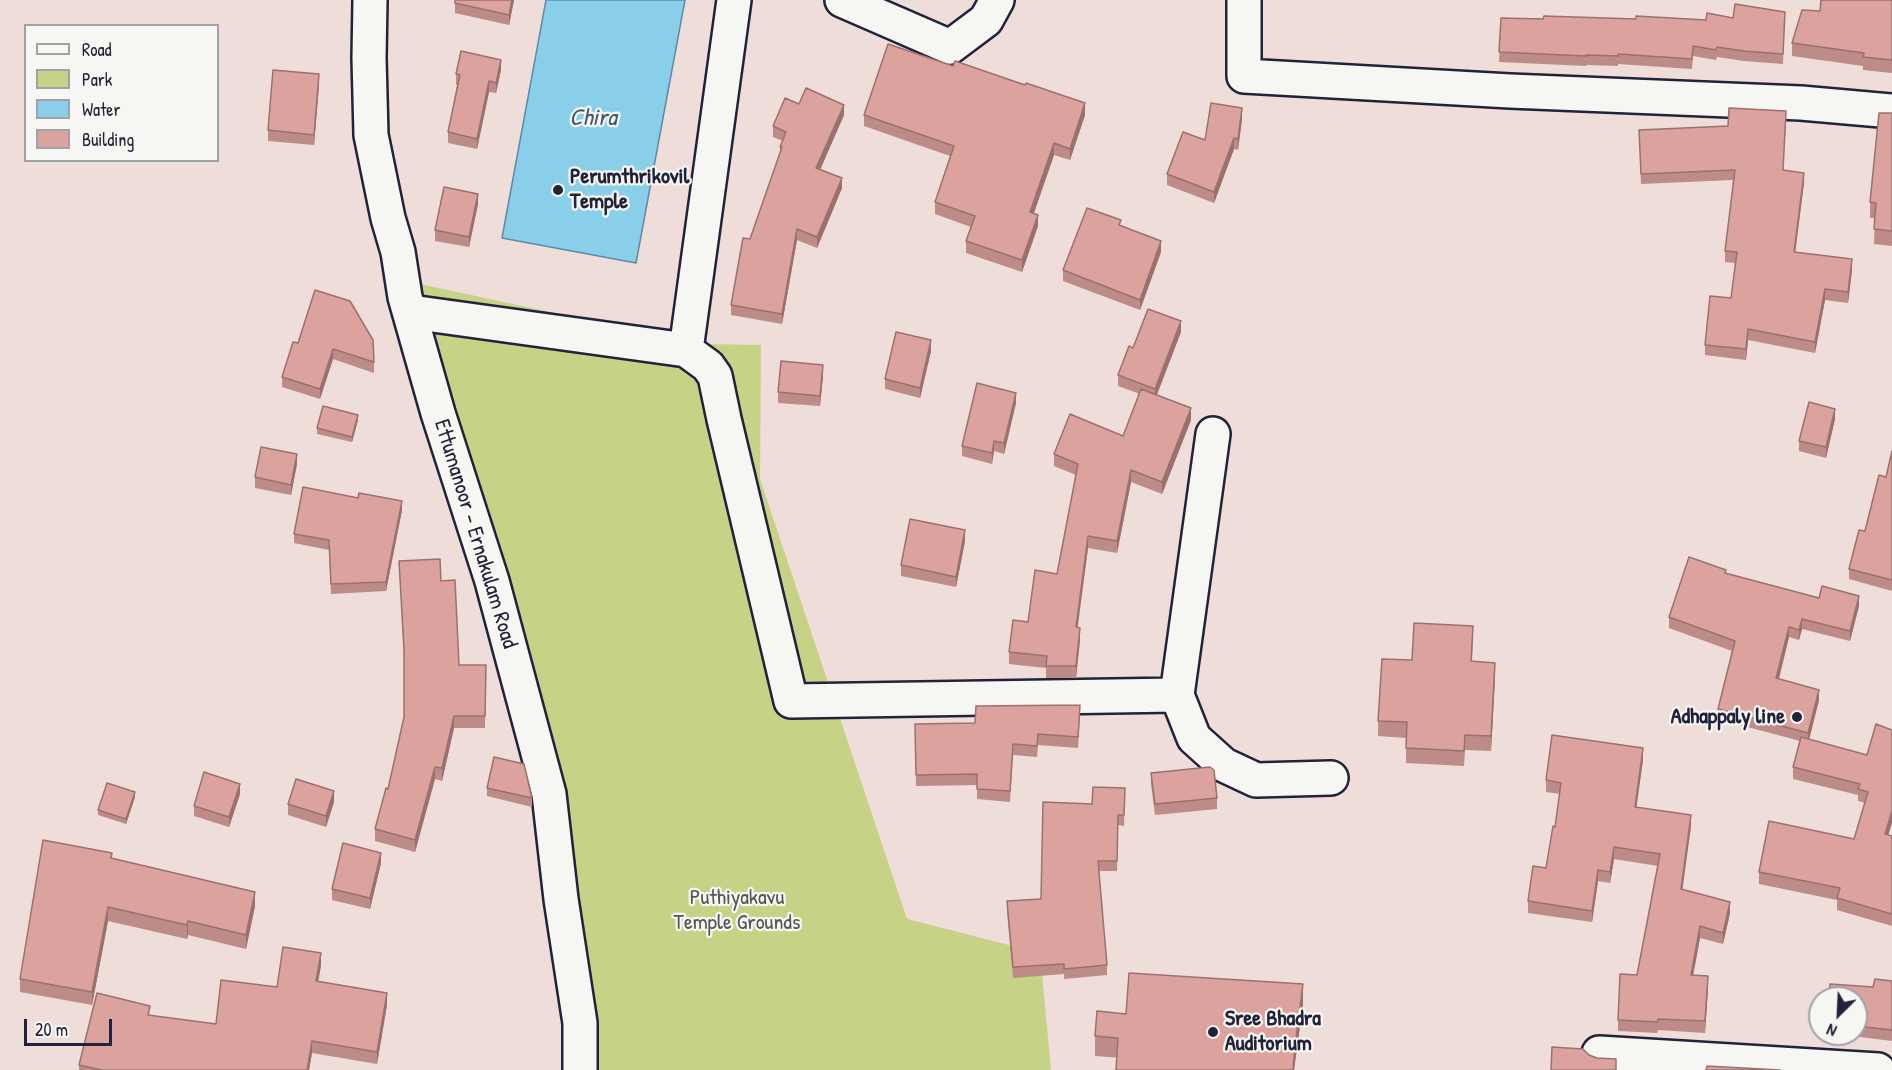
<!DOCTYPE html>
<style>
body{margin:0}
#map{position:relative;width:1892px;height:1070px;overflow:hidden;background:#eeddd9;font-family:"Patrick Hand",sans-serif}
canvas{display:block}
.legend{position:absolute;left:24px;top:24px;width:195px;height:138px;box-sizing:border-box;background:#f6f6f2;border:2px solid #a1a1a9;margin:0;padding:8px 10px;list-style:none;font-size:18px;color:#22223b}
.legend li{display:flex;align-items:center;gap:12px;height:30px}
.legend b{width:30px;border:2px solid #a1a1a9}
.north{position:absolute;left:1808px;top:986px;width:60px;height:60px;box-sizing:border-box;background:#f6f6f2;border:2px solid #a1a1a9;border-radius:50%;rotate:204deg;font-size:16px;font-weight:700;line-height:24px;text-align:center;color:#22223b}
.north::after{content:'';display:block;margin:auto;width:21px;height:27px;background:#22223b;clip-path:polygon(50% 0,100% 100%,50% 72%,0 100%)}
.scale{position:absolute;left:24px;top:1019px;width:88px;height:27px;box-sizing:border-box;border:3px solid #22223b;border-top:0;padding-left:8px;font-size:18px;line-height:21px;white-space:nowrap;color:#22223b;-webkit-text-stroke:4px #f6f6f2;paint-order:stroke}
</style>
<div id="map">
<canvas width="1892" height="1070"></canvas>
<ul class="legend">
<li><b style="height:8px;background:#f6f6f2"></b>Road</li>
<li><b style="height:16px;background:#c6d286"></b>Park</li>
<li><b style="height:16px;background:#89cfea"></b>Water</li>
<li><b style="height:16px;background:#dca29e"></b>Building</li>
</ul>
<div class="north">N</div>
<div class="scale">20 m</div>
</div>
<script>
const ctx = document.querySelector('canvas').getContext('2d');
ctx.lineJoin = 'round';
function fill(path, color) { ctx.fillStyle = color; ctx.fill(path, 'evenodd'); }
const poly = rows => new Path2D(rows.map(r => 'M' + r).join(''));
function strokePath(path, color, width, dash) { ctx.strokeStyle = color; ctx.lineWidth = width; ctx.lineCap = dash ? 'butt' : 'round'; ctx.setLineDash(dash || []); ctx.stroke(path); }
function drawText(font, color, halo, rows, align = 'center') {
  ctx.font = font + ' "Patrick Hand",sans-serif'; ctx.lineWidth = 4.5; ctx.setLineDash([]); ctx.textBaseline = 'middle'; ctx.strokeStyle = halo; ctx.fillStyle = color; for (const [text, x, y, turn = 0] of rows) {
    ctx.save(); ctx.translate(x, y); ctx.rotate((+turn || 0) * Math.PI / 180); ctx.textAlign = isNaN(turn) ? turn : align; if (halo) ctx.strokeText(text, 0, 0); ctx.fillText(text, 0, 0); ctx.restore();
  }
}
const green = poly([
 [415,283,699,344,761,345,760,479,907,919,1040,953,1051,1070,593,1070,593,1026]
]);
const water = poly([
 [546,0,685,0,636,263,502,238,546,0]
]);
const minor = poly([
 [842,0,950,47,986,20,997,0],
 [1244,0,1244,76,1510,91,1801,103,1892,111],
 [411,312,686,350,708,366,715,376,724,419,791,701,1177,695],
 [686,350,734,0],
 [1213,434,1177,695,1194,738,1224,765,1256,780,1331,778],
 [1599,1053,1878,1070]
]);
const primary = poly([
 [370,0,369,58,371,135,388,218,398,252,405,297,438,413,492,581,549,794,561,899,580,1023,580,1070]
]);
const wall = poly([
 [514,0,509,25,455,13,455,3],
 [1892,0,1892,73,1863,70,1863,66,1792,56,1792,43,1820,11],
 [1785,12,1783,64,1744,61,1717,57,1716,60,1693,56,1692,69,1618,64,1618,66,1586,65,1586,66,1499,62,1501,18,1543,19,1706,20],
 [501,70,496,93,489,92,477,149,448,143,448,132,457,85,456,85,456,74],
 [319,85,314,145,268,141,268,130],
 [799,104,844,115,820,170,842,188,817,248,797,240,782,324,731,315,731,305,750,239,780,153,780,147,783,141,773,137,773,126],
 [1892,113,1892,246,1874,244,1875,218,1870,218,1870,202],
 [864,115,1085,115,1070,160,1054,155,1034,213,1038,226,1022,272,966,253,966,241,971,227,935,214,935,202,950,156,864,126],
 [1242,119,1238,150,1234,149,1214,203,1167,185,1167,174,1205,140],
 [1786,121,1783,170,1804,183,1795,252,1852,270,1848,303,1825,300,1815,353,1748,340,1746,360,1705,355,1705,345,1731,298,1735,263,1725,262,1725,251,1733,180,1641,184,1639,130,1728,126],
 [478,204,469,247,435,241,435,230],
 [1161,252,1140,310,1063,281,1063,270],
 [315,290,374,362,374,373,333,359,320,399,282,387,282,377,298,343],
 [1181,332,1157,395,1191,420,1162,494,1131,482,1117,553,1088,548,1077,628,1080,640,1076,678,1046,678,1046,668,1009,664,1009,652,1057,574,1076,475,1054,466,1054,454,1123,436,1140,394,1118,386,1118,375,1133,348],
 [931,351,920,398,885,389,885,379],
 [823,376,820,406,778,403,778,392],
 [1016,403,1004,454,994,451,992,464,962,456,962,446],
 [1835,419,1826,458,1799,451,1799,441],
 [358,420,352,442,317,434,317,428],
 [1892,451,1892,591,1849,579,1849,569,1865,531,1886,477],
 [297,464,291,495,255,488,255,477],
 [358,498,402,510,386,591,331,594,329,550,294,543,294,534],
 [965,541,956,587,901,576,901,565],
 [399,561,441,581,459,665,486,665,485,728,454,728,442,781,435,779,415,852,375,841,375,829,388,789,404,717,404,661],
 [1726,573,1819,598,1859,606,1850,641,1802,629,1799,640,1789,637,1779,679,1819,700,1809,739,1867,755,1888,835,1892,836,1892,926,1837,910,1837,900,1759,884,1759,872,1854,839,1865,803,1858,801,1858,795,1793,779,1793,767,1800,741,1718,719,1718,709,1732,651,1669,628,1669,617],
 [1473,641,1472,662,1495,678,1491,751,1465,750,1464,766,1406,763,1406,738,1378,736,1378,721,1412,660],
 [1080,715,1078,748,1038,745,1037,757,1013,755,1010,802,977,799,977,785,916,786,915,724,975,723],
 [1643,760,1636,807,1691,826,1682,889,1730,913,1723,944,1700,938,1693,975,1708,988,1705,1033,1658,1030,1657,1033,1618,1031,1618,1020,1637,975,1658,866,1614,859,1610,883,1598,881,1592,922,1528,913,1528,901,1546,868,1555,827,1560,794,1546,792,1546,780],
 [1151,773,1217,798,1217,809,1155,815,1151,784],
 [487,788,532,798,532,807,487,796],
 [1125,788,1124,826,1118,825,1117,871,1099,871,1107,965,1107,975,1064,979,1064,974,1013,978,1007,912,1007,901,1041,899,1092,804],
 [240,794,229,827,194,816,194,806],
 [135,797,126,824,98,815,98,810],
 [334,802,326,827,288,815,288,804],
 [112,858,255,906,246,949,188,935,187,939,108,921,92,1005,20,992,20,979],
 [381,863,370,909,332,900,332,889],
 [321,965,318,982,387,1005,377,1064,312,1053,309,1070,79,1070,79,1065,150,1015,216,1024,277,987],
 [1892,981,1892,1041,1836,1034,1856,1034,1856,998,1873,987],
 [1303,1004,1294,1070,1095,1056,1095,1036,1126,1014]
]);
const shadedWall = poly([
 [512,0,514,0,509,25,509,15],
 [501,60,501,70,496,93,496,83],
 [319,74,319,85,314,145,314,135],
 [489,81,489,92,477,149,477,139],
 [1085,103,1085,115,1070,160,1070,149],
 [844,105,844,115,816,179,816,168],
 [1242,108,1242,119,1238,150,1238,139],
 [1234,138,1234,149,1214,203,1214,192],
 [1054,143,1054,155,1030,224,1030,212],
 [1804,173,1804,183,1794,262,1794,252],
 [842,178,842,188,817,248,817,237],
 [478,194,478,204,469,247,469,237],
 [1038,215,1038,226,1022,272,1022,260],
 [797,229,797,240,782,324,782,314],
 [1161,241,1161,252,1140,310,1140,300],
 [1852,259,1852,270,1848,303,1848,292],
 [1825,289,1825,300,1815,353,1815,342],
 [1181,321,1181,332,1155,399,1155,389],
 [1748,329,1748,340,1746,360,1746,349],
 [931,340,931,351,920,398,920,388],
 [333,349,333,359,320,399,320,389],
 [823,365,823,376,820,406,820,396],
 [1016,393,1016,403,1004,454,1004,443],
 [1191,408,1191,420,1162,494,1162,482],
 [1835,409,1835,419,1826,458,1826,447],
 [358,415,358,420,352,442,352,437],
 [994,441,994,451,992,464,992,453],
 [297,454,297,464,291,495,291,485],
 [1131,470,1131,482,1117,553,1117,541],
 [402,501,402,510,386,591,386,582],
 [965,530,965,541,956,587,956,577],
 [1088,536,1088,548,1076,640,1076,627],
 [1859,596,1859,606,1850,641,1850,631],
 [1802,619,1802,629,1799,640,1799,630],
 [1789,627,1789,637,1776,689,1776,678],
 [1080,628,1080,640,1076,678,1076,666],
 [1495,663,1495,678,1491,751,1491,736],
 [1819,690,1819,700,1808,744,1808,733],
 [454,716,454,728,442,781,442,768],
 [1643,748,1643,760,1635,818,1635,807],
 [435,767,435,779,415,852,415,840],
 [240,784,240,794,229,827,229,817],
 [334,791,334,802,326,827,326,816],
 [135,792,135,797,126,824,126,819],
 [1892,811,1892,823,1885,846,1885,834],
 [1691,815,1691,826,1681,900,1681,889],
 [1614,847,1614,859,1610,883,1610,872],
 [381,853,381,863,370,909,370,898],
 [1598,870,1598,881,1592,922,1592,911],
 [255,892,255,906,246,949,246,935],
 [1730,902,1730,913,1723,944,1723,933],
 [108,907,108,921,92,1005,92,992],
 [188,921,188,935,187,939,187,925],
 [1700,926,1700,938,1691,987,1691,975],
 [321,953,321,965,316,994,316,981],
 [1708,976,1708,988,1705,1033,1705,1021],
 [1303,984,1303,1004,1294,1070,1293,1070,1295,1046],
 [387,993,387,1005,377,1064,377,1052],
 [312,1041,312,1053,309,1070,307,1070]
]);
const building = poly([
 [455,0,512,0,509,15,455,3,455,0],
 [1821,0,1892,0,1892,60,1863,57,1864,53,1792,43,1802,10,1820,11,1821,0],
 [1735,4,1785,12,1783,54,1744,51,1717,47,1716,50,1693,46,1692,59,1618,54,1618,56,1586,55,1586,56,1499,52,1501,18,1543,19,1544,16,1636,19,1636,16,1706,20,1707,13,1733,18,1735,4],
 [888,44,953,66,955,61,1025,85,1026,83,1085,103,1070,149,1054,143,1030,212,1038,215,1022,260,966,241,975,216,935,202,954,146,864,115,888,44],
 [461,51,501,60,496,83,489,81,477,139,448,132,460,75,456,74,461,51],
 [273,70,319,74,314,135,268,130,273,70],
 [806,88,844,105,816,168,842,178,817,237,797,229,782,314,731,305,743,238,750,239,782,147,780,147,786,132,773,126,785,98,799,104,806,88],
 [1211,103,1242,108,1238,139,1234,138,1214,192,1167,174,1183,132,1205,140,1211,103],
 [1729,108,1786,111,1783,170,1804,173,1794,252,1852,259,1848,292,1825,289,1815,342,1748,329,1746,349,1705,345,1710,296,1731,298,1737,252,1725,251,1735,170,1641,174,1639,130,1728,126,1729,108],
 [1879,113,1892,113,1892,231,1874,229,1876,203,1870,202,1879,113],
 [444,187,478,194,469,237,435,230,444,187],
 [1087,208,1121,220,1119,225,1161,241,1140,300,1063,270,1087,208],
 [315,290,350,301,373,340,374,362,333,349,320,389,282,377,293,342,298,343,315,290],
 [1148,309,1181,321,1155,389,1118,375,1129,346,1133,348,1148,309],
 [896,332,931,340,920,388,885,379,896,332],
 [781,361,823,365,820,396,778,392,781,361],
 [977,383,1016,393,1004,443,994,441,992,453,962,446,977,383],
 [1141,389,1191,408,1162,482,1131,470,1117,541,1088,536,1076,627,1080,628,1076,666,1046,666,1047,656,1009,652,1013,620,1028,622,1035,570,1057,574,1078,464,1054,454,1070,414,1123,436,1141,389],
 [1809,402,1835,409,1826,447,1799,441,1809,402],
 [323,406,358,415,352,437,317,428,323,406],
 [261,447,297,454,291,485,255,477,261,447],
 [1892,451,1892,580,1849,569,1859,530,1865,531,1879,475,1886,477,1892,451],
 [303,487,358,498,359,493,402,501,386,582,331,584,329,540,294,534,303,487],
 [910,519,965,530,956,577,901,565,910,519],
 [1689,557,1726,570,1725,573,1819,598,1822,586,1859,596,1850,631,1802,619,1799,630,1789,627,1776,678,1819,690,1808,733,1718,709,1735,641,1669,617,1689,557],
 [440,559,441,581,455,580,459,665,486,665,485,716,454,716,442,768,435,767,415,840,375,829,386,788,388,789,404,717,404,649,399,561,440,559],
 [1414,623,1473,626,1471,661,1495,663,1491,736,1465,735,1464,751,1406,748,1407,722,1378,721,1382,659,1412,660,1414,623],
 [1080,705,1078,737,1038,734,1037,746,1013,744,1010,791,977,789,977,774,916,775,915,724,975,723,976,706,1080,705],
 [1876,724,1892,730,1892,811,1885,834,1892,836,1892,914,1837,898,1840,888,1759,872,1769,821,1854,839,1868,792,1858,789,1860,784,1793,767,1801,737,1867,755,1876,724],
 [1552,735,1643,748,1635,807,1691,815,1681,889,1730,902,1723,933,1700,926,1691,975,1708,976,1705,1021,1658,1019,1657,1022,1618,1020,1620,974,1637,975,1660,854,1614,847,1610,872,1598,870,1592,911,1528,901,1533,866,1546,868,1553,826,1555,827,1561,783,1546,780,1552,735],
 [494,757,524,764,532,798,487,788,494,757],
 [1210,767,1214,770,1217,798,1155,804,1151,773,1210,767],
 [204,772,240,784,229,817,194,806,204,772],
 [296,779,334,791,326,816,288,804,296,779],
 [107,783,135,792,126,819,98,810,107,783],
 [1093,787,1125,788,1124,815,1118,815,1117,861,1098,861,1107,965,1064,969,1064,964,1013,967,1007,901,1041,899,1043,802,1092,804,1093,787],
 [43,840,112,853,111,858,255,892,246,935,188,921,187,925,108,907,92,992,20,979,43,840],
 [343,843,381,853,370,898,332,889,343,843],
 [283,947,321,953,316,981,387,993,377,1052,312,1041,307,1070,102,1070,79,1065,97,993,150,1006,148,1015,216,1024,221,980,277,987,283,947],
 [1129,973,1303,984,1295,1046,1293,1070,1116,1070,1118,1038,1095,1036,1097,1011,1126,1014,1129,973],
 [1875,979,1892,981,1892,1030,1856,1026,1856,998,1829,998,1830,984,1873,987,1875,979],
 [1552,1047,1583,1049,1589,1055,1597,1058,1616,1059,1616,1070,1551,1070,1552,1047],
 [1707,1066,1780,1070,1706,1070,1707,1066]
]);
const markers = [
 [558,190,6,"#22223b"],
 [1797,717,6,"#22223b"],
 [1213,1032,6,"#22223b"]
];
const poiNames = [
 ["Perumthrikovil",570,177],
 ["Temple",570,202],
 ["Adhappaly line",1785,717,"right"],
 ["Sree Bhadra",1225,1019],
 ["Auditorium",1225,1044]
];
const streetNames = [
 ["Ettumanoor - Ernakulam Road",475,534,73]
];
const parkNames = [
 ["Puthiyakavu",737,898],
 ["Temple Grounds",737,923]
];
const waterNames = [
 ["Chira",593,119]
];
fill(green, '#c6d286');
fill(water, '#89cfea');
strokePath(water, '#608aa4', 1.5);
strokePath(minor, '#22223b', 38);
strokePath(primary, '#22223b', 38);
strokePath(minor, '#f6f6f2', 33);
strokePath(primary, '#f6f6f2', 33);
fill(wall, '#bd8b88');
fill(shadedWall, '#9a716f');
fill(building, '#dca29e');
strokePath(building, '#9a716f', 1.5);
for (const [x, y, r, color] of markers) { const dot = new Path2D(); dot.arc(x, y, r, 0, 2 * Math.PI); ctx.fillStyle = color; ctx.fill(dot); strokePath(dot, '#f6f6f2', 2); }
drawText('bold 22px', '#22223b', '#f6f6f2', poiNames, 'left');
drawText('22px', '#22223b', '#f6f6f2', streetNames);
drawText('22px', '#535752', '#f6f6f2', parkNames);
drawText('italic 24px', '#415670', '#f6f6f2', waterNames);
</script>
